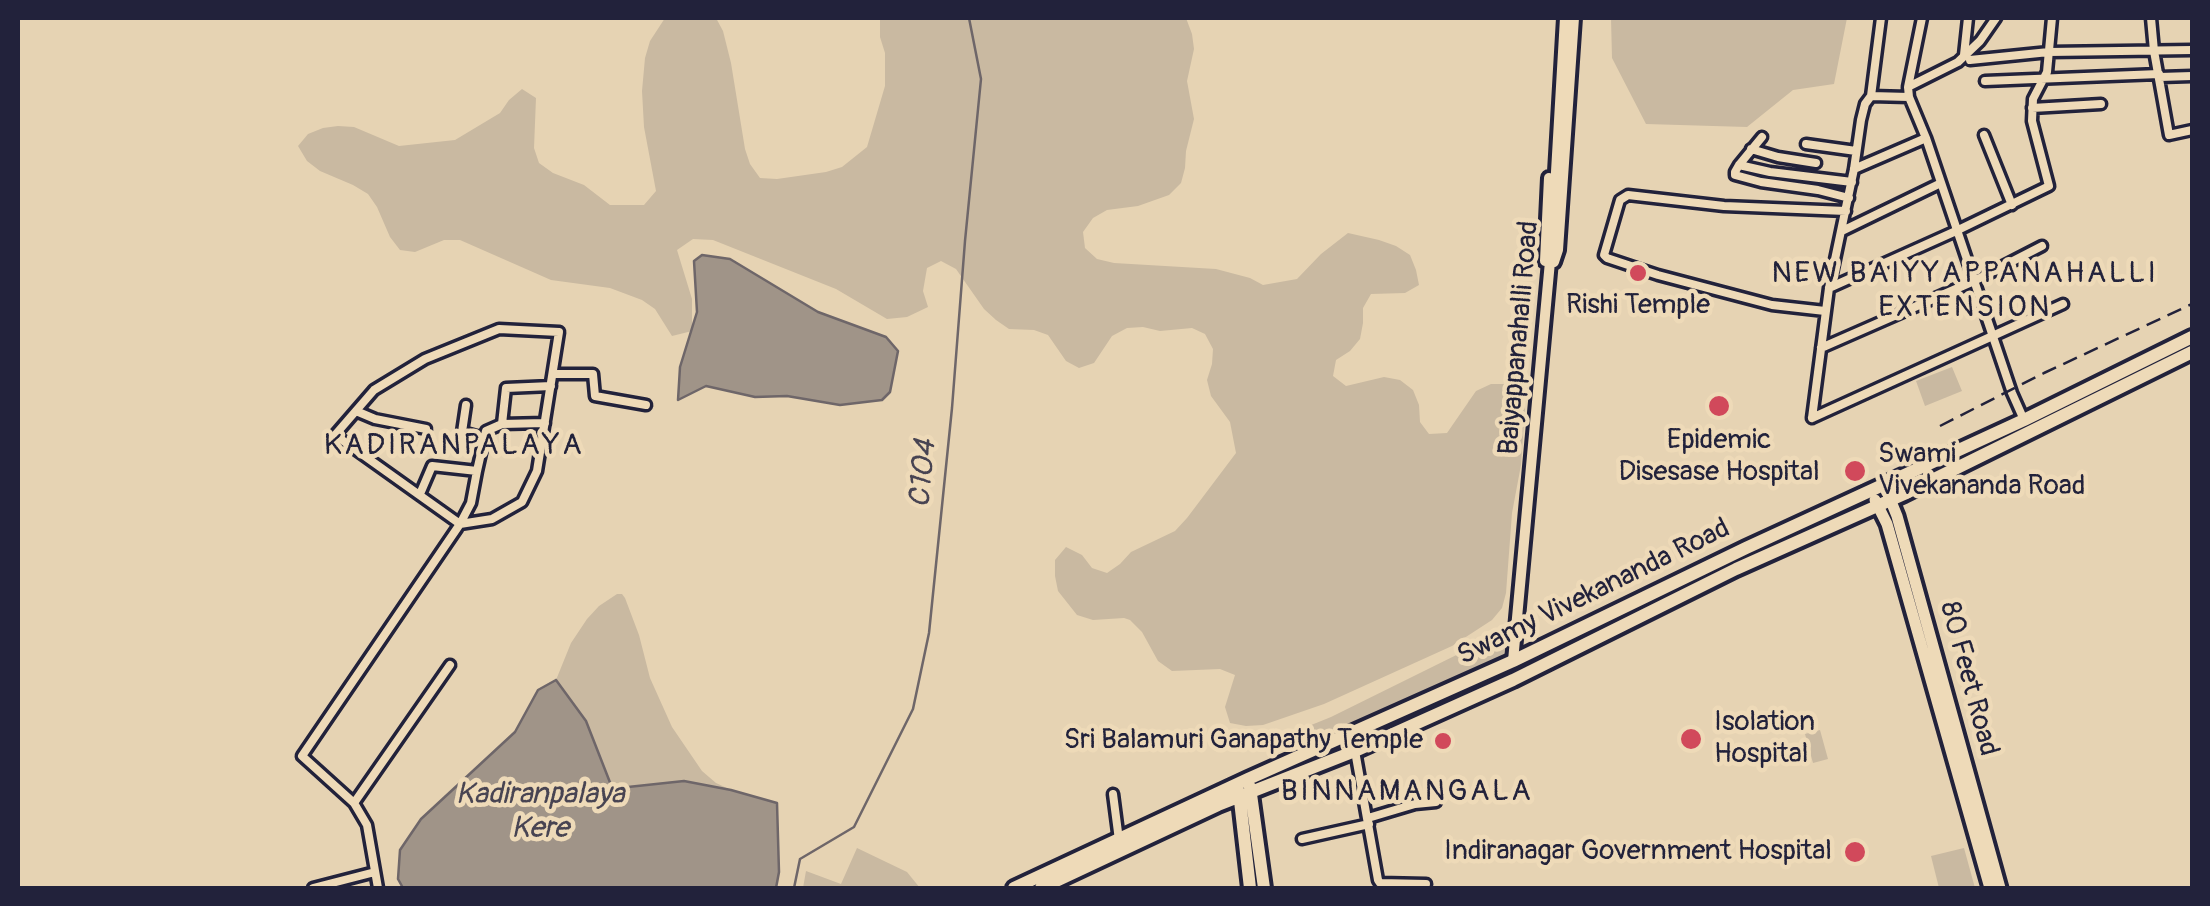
<!DOCTYPE html>
<style>
body{margin:0}
#map{position:relative;width:2210px;height:906px;overflow:hidden;background:#e6d3b3;font-family:Pangolin,sans-serif}
canvas{display:block}
.frame{position:absolute;inset:0;border:20px solid #22223b;pointer-events:none}
</style>
<div id="map">
<canvas width="2210" height="906"></canvas>
<div class="frame"></div>
</div>
<script>
const ctx = document.querySelector('canvas').getContext('2d');
ctx.lineJoin = 'round';
function fill(path, color) { ctx.fillStyle = color; ctx.fill(path, 'evenodd'); }
const poly = rows => new Path2D(rows.map(r => 'M' + r).join(''));
function strokePath(path, color, width, dash) { ctx.strokeStyle = color; ctx.lineWidth = width; ctx.lineCap = dash ? 'butt' : 'round'; ctx.setLineDash(dash || []); ctx.stroke(path); }
function drawText(font, color, halo, rows, align = 'center') {
  ctx.font = font + ' Pangolin,sans-serif'; ctx.lineWidth = 9; ctx.setLineDash([]); ctx.textBaseline = 'middle'; ctx.strokeStyle = halo; ctx.fillStyle = color; for (const [text, x, y, turn = 0] of rows) {
    ctx.save(); ctx.translate(x, y); ctx.rotate((+turn || 0) * Math.PI / 180); ctx.textAlign = isNaN(turn) ? turn : align; if (halo) ctx.strokeText(text, 0, 0); ctx.fillText(text, 0, 0); ctx.restore();
  }
}
const green = poly([
 [665,18,716,18,723,31,731,63,745,149,750,164,760,178,777,179,826,172,842,167,867,147,885,86,885,53,880,37,880,20,882,18,1186,18,1192,34,1194,49,1187,81,1194,119,1186,151,1185,168,1181,183,1169,195,1138,206,1107,210,1093,218,1083,232,1085,248,1097,259,1114,263,1216,269,1250,278,1263,285,1297,279,1321,254,1348,233,1379,240,1396,246,1410,255,1416,270,1419,285,1405,293,1371,294,1363,308,1363,323,1360,339,1350,351,1336,360,1333,376,1346,386,1384,377,1400,380,1413,390,1419,405,1420,422,1429,434,1447,433,1476,391,1491,384,1506,384,1522,392,1525,408,1521,465,1512,513,1506,593,1502,608,1492,620,1452,646,1324,704,1263,725,1246,726,1230,723,1225,707,1235,675,1220,669,1172,671,1158,661,1142,632,1130,620,1124,618,1093,620,1077,615,1058,591,1055,576,1055,560,1066,547,1082,555,1092,568,1107,573,1120,564,1131,552,1175,531,1187,518,1236,453,1230,422,1211,396,1207,380,1212,364,1213,349,1205,334,1192,328,1160,331,1143,327,1127,328,1112,336,1094,363,1079,368,1066,361,1048,335,1034,330,1009,329,996,320,984,309,956,269,941,261,927,268,923,291,928,307,907,317,887,319,836,289,713,240,693,239,677,250,692,299,692,331,672,336,655,309,642,300,610,288,551,280,460,240,444,240,415,252,400,250,390,237,377,207,368,194,353,185,320,171,307,161,298,146,308,134,323,128,338,126,354,127,399,146,455,140,500,113,509,100,522,89,536,98,534,148,539,163,553,173,584,185,610,205,644,205,656,191,644,127,642,91,645,58,650,41],
 [1611,18,1847,18,1834,84,1793,90,1747,127,1646,124,1612,58],
 [1952,367,1962,391,1925,406,1916,381],
 [617,594,622,594,625,598,639,635,650,678,672,727,702,771,716,783,731,790,684,781,627,787,611,785,586,721,556,680,571,643,587,619,599,606],
 [1509,629,1507,656,1291,749,1284,736,1331,717],
 [1820,730,1828,759,1813,763,1805,734],
 [857,848,907,872,920,888,803,888,806,871,841,884],
 [1964,848,1975,888,1939,888,1931,856]
]);
const water = poly([
 [702,255,730,259,818,312,886,337,898,351,890,392,882,400,840,405,787,396,755,397,706,386,678,400,680,367,697,312,694,261,702,255],
 [556,680,586,721,611,785,628,787,684,781,731,790,777,803,779,872,776,888,403,888,398,879,400,850,421,819,515,732,538,690,556,680]
]);
const stream = poly([
 [794,888,800,859,854,827,913,709,929,633,952,408,965,241,981,79,969,18]
]);
const minor = poly([
 [1881,18,1871,96,1909,97],
 [2151,18,2154,51,2169,135,2192,130],
 [1964,55,1968,18],
 [1970,60,2049,52,2192,50],
 [2160,77,2192,76],
 [1985,81,2159,74],
 [1908,87,1922,18],
 [1909,97,1926,138,2012,393,2024,420],
 [1909,97,1908,87,1958,62,1980,41,1996,18],
 [2032,108,2101,104],
 [1984,135,2012,205],
 [1762,137,1739,165,1735,172,1735,175,1761,182,1818,190,1849,198],
 [1806,144,1856,151],
 [1751,149,1778,157,1816,163],
 [1739,165,1770,172,1852,182],
 [1854,169,1926,138],
 [1842,231,1941,183],
 [1829,288,1956,231,2049,186,2032,121,2033,99,2047,72,2052,18],
 [1825,311,1772,305,1658,275,1607,258,1604,255,1620,200,1628,195,1724,206,1846,211],
 [1821,348,1974,281,2042,246],
 [553,374,593,374,595,396,646,405],
 [466,405,462,432,484,438],
 [356,411,375,419,426,429],
 [1812,418,1829,288,1854,169,1861,120,1865,104,1871,96],
 [1812,418,2063,304],
 [502,424,506,388,551,386],
 [420,494,432,466,477,471,486,431,502,424,545,423],
 [1355,751,1378,880,1380,883,1426,884],
 [1113,794,1119,840],
 [354,803,450,665],
 [1368,818,1415,804,1436,802],
 [1302,839,1369,824],
 [313,888,375,872],
 [378,888,367,825,354,803,302,756,460,524,492,519,522,502,537,471,559,332,499,329,425,359,374,390,335,435,460,524,471,503,477,471]
]);
const tertiary = poly([
 [1545,261,1549,178],
 [1554,262,1558,250,1574,18],
 [1513,661,1552,240,1565,18]
]);
const secondary = poly([
 [1888,494,1897,516,2000,888],
 [1875,500,1887,524,1990,888]
]);
const primary = poly([
 [1250,787,1264,888],
 [1239,792,1250,888],
 [1014,888,1248,779,1513,661,1746,548,2024,420,2192,337],
 [1041,888,1218,805,1355,751,1513,680,1736,569,1904,494,2192,352]
]);
const rail = poly([
 [1940,426,2044,373,2192,304]
]);
const markers = [
 [1638,273,10,"#d1495b"],
 [1719,406,12,"#d1495b"],
 [1855,471,12,"#d1495b"],
 [1691,739,12,"#d1495b"],
 [1443,741,10,"#d1495b"],
 [1855,852,12,"#d1495b"]
];
const poiNames = [
 ["Rishi Temple",1638,306],
 ["Epidemic",1719,441],
 ["Disesase Hospital",1719,473],
 ["Swami",1878,455,"left"],
 ["Vivekananda Road",1878,487,"left"],
 ["Isolation",1714,723,"left"],
 ["Hospital",1714,755,"left"],
 ["Sri Balamuri Ganapathy Temple",1423,741,"right"],
 ["Indiranagar Government Hospital",1832,852,"right"]
];
const streetNames = [
 ["Baiyappanahalli Road",1520,338,-85],
 ["Swamy Vivekananda Road",1594,593,-26],
 ["80 Feet Road",1968,679,75]
];
const neighbourhoodNames = [
 ["NEW BAIYYAPPANAHALLI",1965,274],
 ["EXTENSION",1965,308],
 ["KADIRANPALAYA",454,446],
 ["BINNAMANGALA",1407,792]
];
const waterNames = [
 ["C104",924,474,-85],
 ["Kadiranpalaya",540,795],
 ["Kere",540,829]
];
fill(green, '#c9b9a1');
fill(water, '#a09488');
strokePath(water, '#6e6669', 2.5);
strokePath(stream, '#6e6669', 2.5);
strokePath(minor, '#22223b', 15);
strokePath(tertiary, '#22223b', 18);
strokePath(secondary, '#22223b', 19);
strokePath(primary, '#22223b', 20);
strokePath(minor, '#eedab8', 8);
strokePath(tertiary, '#eedab8', 10);
strokePath(secondary, '#eedab8', 11);
strokePath(primary, '#eedab8', 12);
strokePath(rail, '#22223b', 2.5, [15, 8]);
for (const [x, y, r, color] of markers) { const dot = new Path2D(); dot.arc(x, y, r, 0, 2 * Math.PI); ctx.fillStyle = color; ctx.fill(dot); strokePath(dot, '#eedab8', 4); }
drawText('28px', '#22223b', '#eedab8', poiNames);
drawText('28px', '#22223b', '#eedab8', streetNames);
ctx.letterSpacing = '2.5px';
drawText('30px', '#22223b', '#eedab8', neighbourhoodNames);
ctx.letterSpacing = '0px';
drawText('italic 30px', '#484452', '#eedab8', waterNames);
</script>
